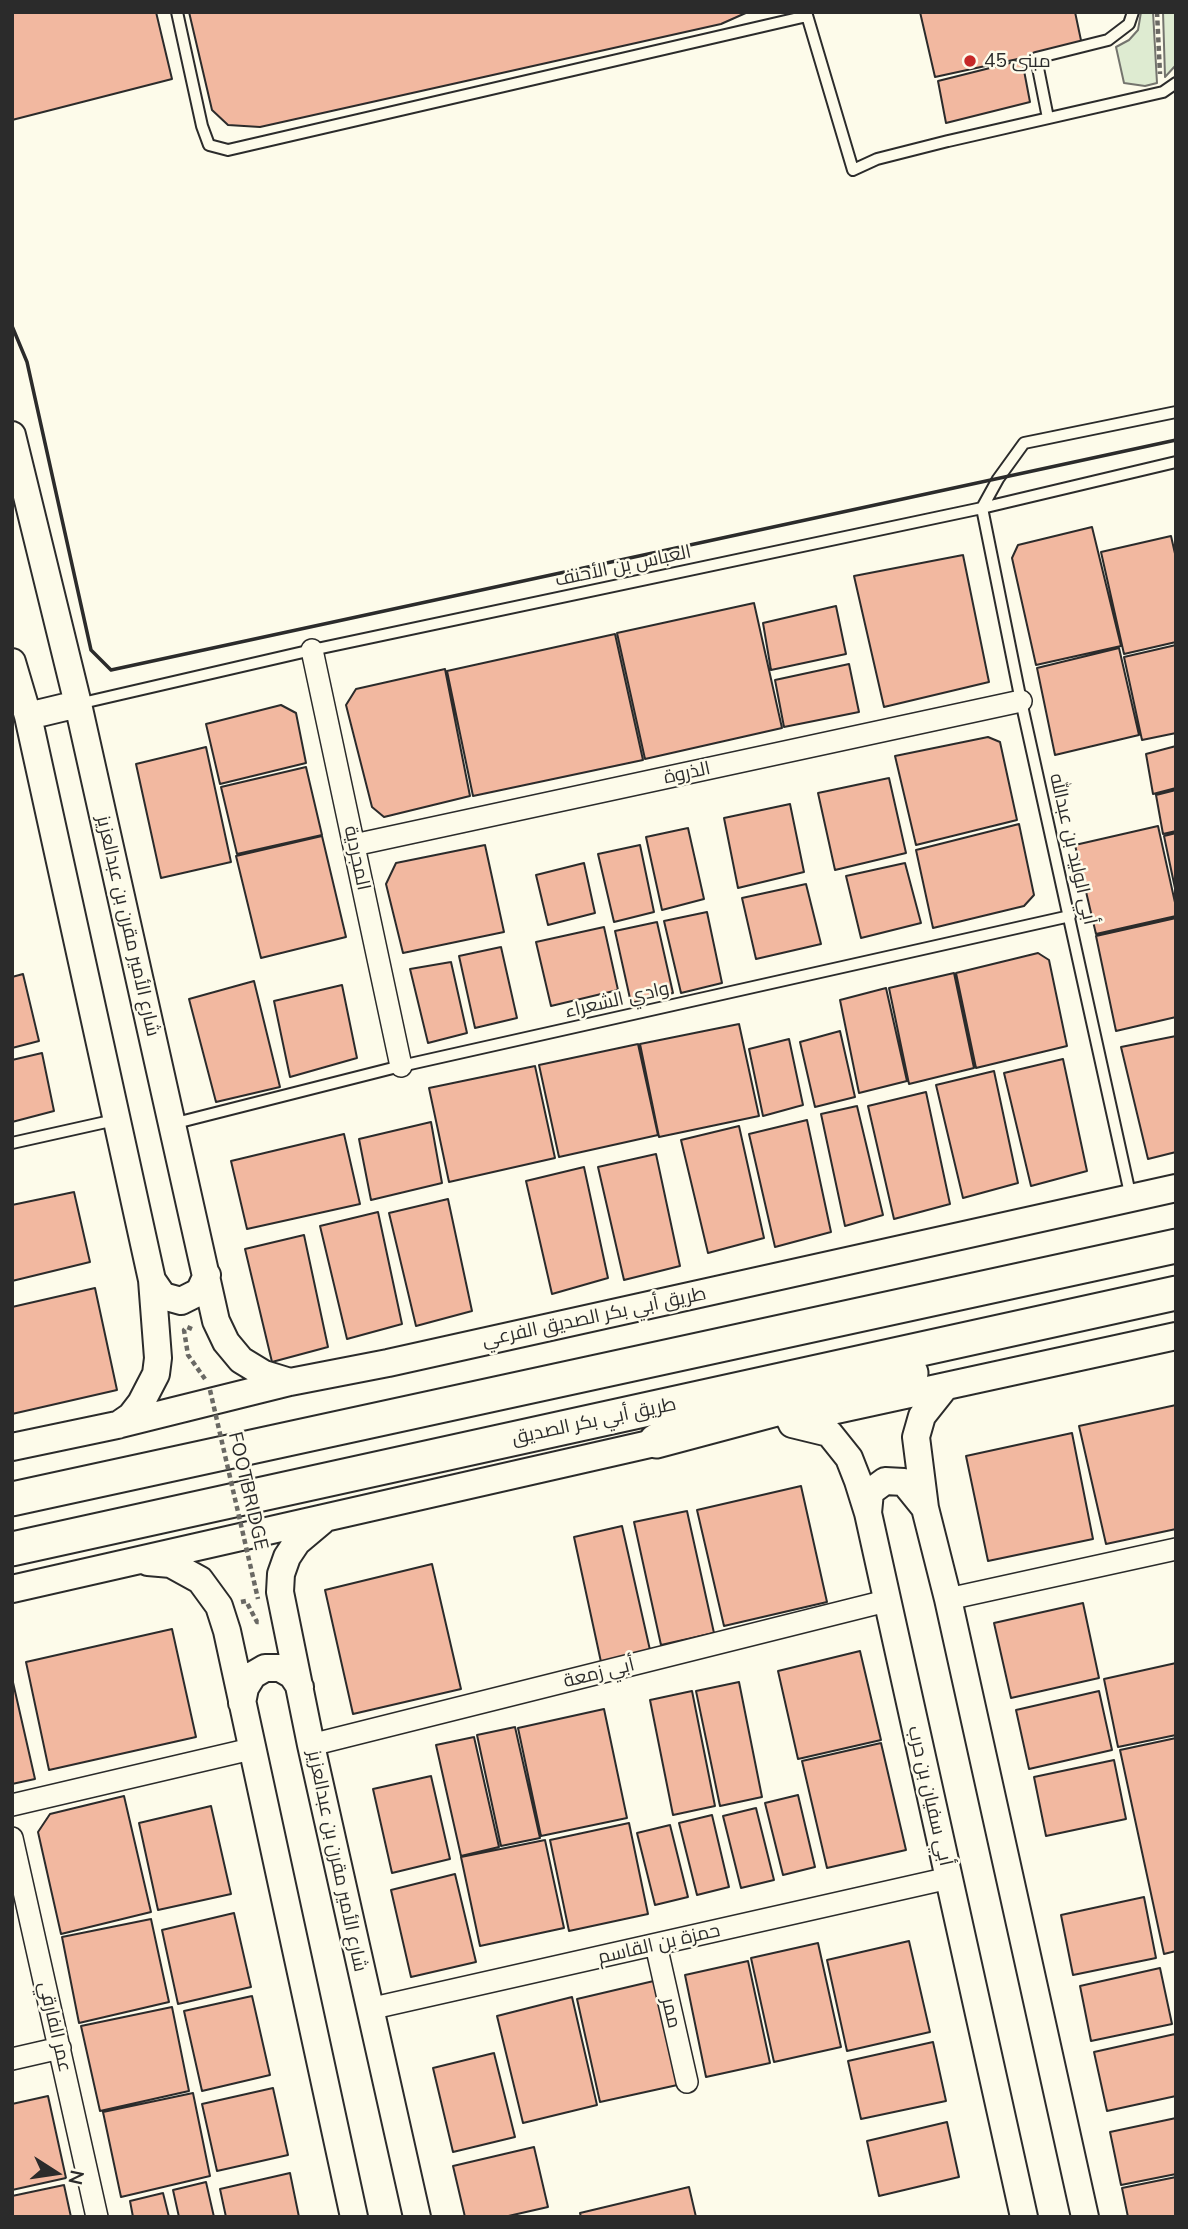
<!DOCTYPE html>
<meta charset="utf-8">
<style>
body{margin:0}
#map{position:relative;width:1188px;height:2229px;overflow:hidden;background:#fdfbea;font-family:Mulish,sans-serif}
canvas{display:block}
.frame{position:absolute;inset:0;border:14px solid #2b2b2b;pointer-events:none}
.north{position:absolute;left:21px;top:2138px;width:70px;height:70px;-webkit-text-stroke:5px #fdfbea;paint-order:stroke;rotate:102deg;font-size:19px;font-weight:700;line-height:28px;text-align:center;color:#2b2b2b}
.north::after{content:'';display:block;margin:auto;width:24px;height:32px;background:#2b2b2b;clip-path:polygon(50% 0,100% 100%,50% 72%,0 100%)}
</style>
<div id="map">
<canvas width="1188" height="2229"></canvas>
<div class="frame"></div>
<div class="north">N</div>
</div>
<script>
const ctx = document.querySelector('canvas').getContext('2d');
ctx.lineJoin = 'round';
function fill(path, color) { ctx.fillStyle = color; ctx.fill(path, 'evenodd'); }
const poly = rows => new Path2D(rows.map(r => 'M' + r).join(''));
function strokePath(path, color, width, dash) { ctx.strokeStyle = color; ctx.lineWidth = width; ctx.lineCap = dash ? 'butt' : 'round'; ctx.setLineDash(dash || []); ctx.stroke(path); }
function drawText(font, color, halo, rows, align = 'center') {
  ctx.font = font + ' Mulish,Cairo,sans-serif'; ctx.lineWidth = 5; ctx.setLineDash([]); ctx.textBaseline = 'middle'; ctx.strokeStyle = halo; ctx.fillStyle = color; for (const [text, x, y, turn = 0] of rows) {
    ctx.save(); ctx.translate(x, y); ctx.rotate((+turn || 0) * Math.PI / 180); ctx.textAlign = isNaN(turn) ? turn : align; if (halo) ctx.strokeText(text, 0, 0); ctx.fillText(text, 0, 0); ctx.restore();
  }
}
const green = poly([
 [1141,12,1153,12,1157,83,1145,86,1124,83,1116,47,1129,40,1138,30,1141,12],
 [1163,12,1176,12,1176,65,1165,77,1163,12]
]);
const building = poly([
 [12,12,156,12,172,79,12,120,12,12],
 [189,12,748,12,721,24,260,127,228,125,212,110,189,12],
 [920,12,1075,12,1082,45,935,77,920,12],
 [1022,60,1030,102,946,123,938,81,1022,60],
 [1092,527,1121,646,1036,665,1012,558,1018,545,1092,527],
 [1171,536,1176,558,1176,642,1124,654,1101,552,1171,536],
 [963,555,989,682,884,707,854,576,963,555],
 [754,603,782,728,645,759,617,633,754,603],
 [836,606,846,654,771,670,763,623,836,606],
 [615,634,643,760,473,796,447,671,615,634],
 [1176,645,1176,733,1142,740,1124,657,1176,645],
 [1119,648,1139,735,1055,755,1037,668,1119,648],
 [849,664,859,712,784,727,775,680,849,664],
 [445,669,470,796,384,817,372,807,346,705,356,689,445,669],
 [281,705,296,713,306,763,220,784,206,724,281,705],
 [988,737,1000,742,1017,820,916,845,895,756,988,737],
 [1176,746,1176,788,1153,794,1146,754,1176,746],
 [206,747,231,862,161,878,136,764,206,747],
 [306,767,322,835,237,854,221,787,306,767],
 [889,778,906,853,835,870,818,793,889,778],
 [1176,790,1176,831,1163,834,1156,795,1176,790],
 [790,804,804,872,738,888,724,818,790,804],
 [1019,824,1034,895,1024,906,933,928,916,850,1019,824],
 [1158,826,1176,907,1176,916,1096,934,1075,845,1158,826],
 [688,828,704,899,662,910,646,837,688,828],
 [1176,833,1176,893,1164,836,1176,833],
 [322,836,346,937,261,958,236,856,322,836],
 [485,845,504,932,403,953,386,884,396,863,485,845],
 [640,845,654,912,614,922,598,854,640,845],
 [584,863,595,913,548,925,536,875,584,863],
 [905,863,921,923,861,938,846,876,905,863],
 [806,884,821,944,756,959,742,898,806,884],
 [707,912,722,983,681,993,664,921,707,912],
 [1176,918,1176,1017,1116,1031,1096,936,1176,918],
 [657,922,673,993,631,1003,615,931,657,922],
 [604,927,618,990,551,1006,536,942,604,927],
 [501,947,517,1018,475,1028,459,956,501,947],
 [1038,953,1049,960,1067,1046,976,1068,956,973,1038,953],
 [451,962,467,1033,428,1043,410,969,451,962],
 [954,973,974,1068,909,1084,889,988,954,973],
 [23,974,39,1041,12,1048,12,977,23,974],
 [254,981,280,1087,216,1102,189,999,254,981],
 [342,985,357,1058,290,1077,274,1001,342,985],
 [886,988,907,1081,859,1093,840,1000,886,988],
 [739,1024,759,1116,659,1137,640,1044,739,1024],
 [840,1031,855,1097,815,1107,800,1042,840,1031],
 [1176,1036,1176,1152,1148,1159,1121,1047,1176,1036],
 [789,1039,803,1105,763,1116,749,1049,789,1039],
 [638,1044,658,1135,559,1157,539,1065,638,1044],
 [42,1053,54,1111,12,1122,12,1060,42,1053],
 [1063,1059,1087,1171,1031,1186,1004,1073,1063,1059],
 [535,1066,555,1158,449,1182,429,1088,535,1066],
 [994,1071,1018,1183,963,1198,936,1085,994,1071],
 [926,1092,950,1204,894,1219,868,1106,926,1092],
 [857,1106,883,1215,845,1226,821,1114,857,1106],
 [807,1120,831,1232,775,1247,749,1134,807,1120],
 [431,1122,442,1183,371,1200,359,1139,431,1122],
 [739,1126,764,1238,708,1253,681,1140,739,1126],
 [344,1134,360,1204,247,1229,231,1161,344,1134],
 [656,1154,680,1266,624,1280,598,1167,656,1154],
 [584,1167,608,1278,552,1294,526,1181,584,1167],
 [74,1192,90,1262,12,1281,12,1205,74,1192],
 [448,1199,472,1311,416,1326,389,1213,448,1199],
 [378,1212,402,1324,347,1339,320,1226,378,1212],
 [304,1235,328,1347,272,1362,245,1249,304,1235],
 [95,1288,117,1390,12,1414,12,1307,95,1288],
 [1176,1405,1176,1529,1106,1544,1079,1426,1176,1405],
 [1072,1433,1093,1539,988,1561,966,1456,1072,1433],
 [801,1486,827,1602,724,1626,697,1510,801,1486],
 [687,1511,714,1633,661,1645,634,1522,687,1511],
 [622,1526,650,1650,601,1662,574,1537,622,1526],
 [432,1564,461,1689,353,1714,325,1590,432,1564],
 [1083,1603,1099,1678,1011,1698,994,1623,1083,1603],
 [172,1629,196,1737,49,1770,26,1662,172,1629],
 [860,1651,881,1740,798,1759,778,1671,860,1651],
 [1176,1663,1176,1735,1118,1747,1104,1679,1176,1663],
 [12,1678,35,1779,12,1784,12,1678],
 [739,1682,762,1797,720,1806,696,1691,739,1682],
 [692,1691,715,1806,673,1815,650,1700,692,1691],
 [1099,1691,1112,1750,1029,1769,1016,1710,1099,1691],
 [604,1709,627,1818,541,1836,518,1728,604,1709],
 [515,1727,540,1838,501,1846,477,1735,515,1727],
 [474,1737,499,1847,461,1856,436,1745,474,1737],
 [1176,1738,1176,1951,1164,1954,1120,1750,1176,1738],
 [881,1743,906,1850,827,1868,802,1761,881,1743],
 [1114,1760,1126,1819,1046,1836,1034,1777,1114,1760],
 [431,1776,450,1859,392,1873,373,1789,431,1776],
 [798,1795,815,1867,783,1875,765,1803,798,1795],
 [124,1796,151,1912,61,1934,38,1832,50,1814,124,1796],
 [211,1806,231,1894,158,1910,139,1823,211,1806],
 [756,1808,774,1880,741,1888,723,1816,756,1808],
 [712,1815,729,1887,697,1895,679,1823,712,1815],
 [629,1823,648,1914,569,1931,550,1840,629,1823],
 [670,1825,688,1897,655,1905,637,1833,670,1825],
 [545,1840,564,1928,480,1946,461,1857,545,1840],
 [455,1874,476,1962,411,1977,391,1890,455,1874],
 [1144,1897,1156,1958,1073,1975,1061,1915,1144,1897],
 [234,1913,251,1987,178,2004,162,1930,234,1913],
 [151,1919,169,2002,79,2023,62,1937,151,1919],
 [909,1941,930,2032,847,2051,827,1960,909,1941],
 [818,1943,841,2047,774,2062,751,1958,818,1943],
 [748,1961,770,2063,706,2077,685,1975,748,1961],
 [1160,1968,1172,2024,1091,2041,1080,1986,1160,1968],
 [658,1980,682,2084,600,2102,577,1999,658,1980],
 [252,1996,270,2075,202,2091,184,2011,252,1996],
 [572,1997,597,2105,523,2123,497,2016,572,1997],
 [172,2007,189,2091,100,2111,81,2026,172,2007],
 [1175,2034,1176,2096,1107,2111,1094,2052,1175,2034],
 [933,2042,946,2101,861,2119,848,2061,933,2042],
 [494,2053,515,2137,453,2152,433,2068,494,2053],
 [273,2088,288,2155,217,2171,202,2104,273,2088],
 [193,2093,210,2176,121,2197,103,2112,193,2093],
 [48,2096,66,2178,12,2190,12,2104,48,2096],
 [1176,2118,1176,2174,1121,2185,1110,2132,1176,2118],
 [947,2122,959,2177,879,2196,867,2141,947,2122],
 [534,2147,548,2207,504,2217,465,2217,453,2166,534,2147],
 [290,2173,299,2217,226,2217,220,2189,290,2173],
 [1176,2177,1176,2217,1128,2217,1122,2188,1176,2177],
 [206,2182,214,2217,179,2217,173,2190,206,2182],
 [64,2185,71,2217,12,2217,12,2196,64,2185],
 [689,2187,696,2217,581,2217,580,2213,689,2187],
 [163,2193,169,2217,133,2217,130,2201,163,2193]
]);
const path = poly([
 [1157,12,1160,74],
 [192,1329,187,1327,184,1330,188,1355,205,1379],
 [241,1602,246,1601,257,1622,262,1622]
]);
const service = poly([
 [177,12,202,126,209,145,228,150,807,16],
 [806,12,853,170,877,159,948,141,1163,92,1176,83],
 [1048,118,1036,58,1108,40,1129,24,1133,12],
 [78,704,312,650,982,508,1176,462],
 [172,1124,401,1066,1070,916],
 [12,1143,115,1120],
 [1131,1198,1021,701,982,508,998,479,1024,443,1176,412]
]);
const minor = poly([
 [312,650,401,1066],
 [354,845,1021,701],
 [948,1599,1176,1549],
 [311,1745,886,1601],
 [12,1805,251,1749],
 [12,1838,97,2217],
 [656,1945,687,2082],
 [369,2009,949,1878],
 [12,2059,60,2048]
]);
const tertiary = poly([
 [12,435,78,704,216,1321,226,1342,241,1360,264,1374,290,1382],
 [12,662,28,716,152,1280,158,1358,156,1374,141,1403,131,1416,118,1425],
 [28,716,78,704],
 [152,1280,163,1296,181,1301,199,1292,207,1275],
 [945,1387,922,1416,916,1437,925,1508,948,1599,1085,2217],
 [790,1420,1176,1336],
 [792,1424,829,1433,849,1458,858,1481,868,1513,1024,2217],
 [12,1447,117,1425,290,1382,388,1363,1176,1188],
 [868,1513,870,1492,885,1481,904,1482,925,1508],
 [322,1521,297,1542,287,1557,281,1574,280,1592,311,1745,417,2217],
 [148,1562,171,1564,200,1580,219,1606,227,1631,354,2217],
 [12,1589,676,1438],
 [242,1703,245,1688,253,1675,265,1668,280,1668,292,1675,300,1687]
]);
const primary = poly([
 [656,1441,911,1373],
 [12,1499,1176,1246],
 [12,1549,1176,1293]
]);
const pathBridge = poly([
 [210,1390,258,1599]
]);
const wall = poly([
 [12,326,27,362,91,650,111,670,1176,440]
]);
const markers = [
 [970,61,7,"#c62828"]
];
const poiNames = [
 ["مبنى 45",984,61]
];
const streetNames = [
 ["العباس بن الأحنف",623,566,-12],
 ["الذروة",687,773,-12],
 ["أبي الوليد بن عبدالله",1073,849,77],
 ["المجردية",357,858,78],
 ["شارع الأمير مقرن بن عبدالعزيز",128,926,77],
 ["وادي الشعراء",617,1000,-13],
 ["طريق أبي بكر الصديق الفرعي",594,1317,-12],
 ["طريق أبي بكر الصديق",594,1421,-12],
 ["FOOTBRIDGE",248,1491,77],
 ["أبي زمعة",599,1673,-14],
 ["أبي سفيان بن حرب",930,1796,77],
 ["شارع الأمير مقرن بن عبدالعزيز",337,1861,78],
 ["حمزة بن القاسم",659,1944,-13],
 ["ممر",671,2013,77],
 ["عمر الفارقي",55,2027,77]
];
fill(green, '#deebd1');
strokePath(green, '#74746e', 2);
fill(building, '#f2b8a0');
strokePath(building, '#2b2b2b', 2);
strokePath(service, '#2b2b2b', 14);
strokePath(minor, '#2b2b2b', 24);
strokePath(tertiary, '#2b2b2b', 30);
strokePath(primary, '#2b2b2b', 37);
strokePath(path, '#6a6964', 4.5, [5, 3.5]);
strokePath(service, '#fdfbea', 10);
strokePath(minor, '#fdfbea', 21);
strokePath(tertiary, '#fdfbea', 26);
strokePath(primary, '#fdfbea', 33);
strokePath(pathBridge, '#6a6964', 4.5, [5, 3.5]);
strokePath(wall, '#2b2b2b', 3.5);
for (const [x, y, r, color] of markers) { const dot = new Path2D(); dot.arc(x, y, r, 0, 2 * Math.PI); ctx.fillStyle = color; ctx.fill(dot); strokePath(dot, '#fdfbea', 2.5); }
drawText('19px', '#2b2b2b', '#fdfbea', poiNames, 'left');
drawText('19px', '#2b2b2b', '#fdfbea', streetNames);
</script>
